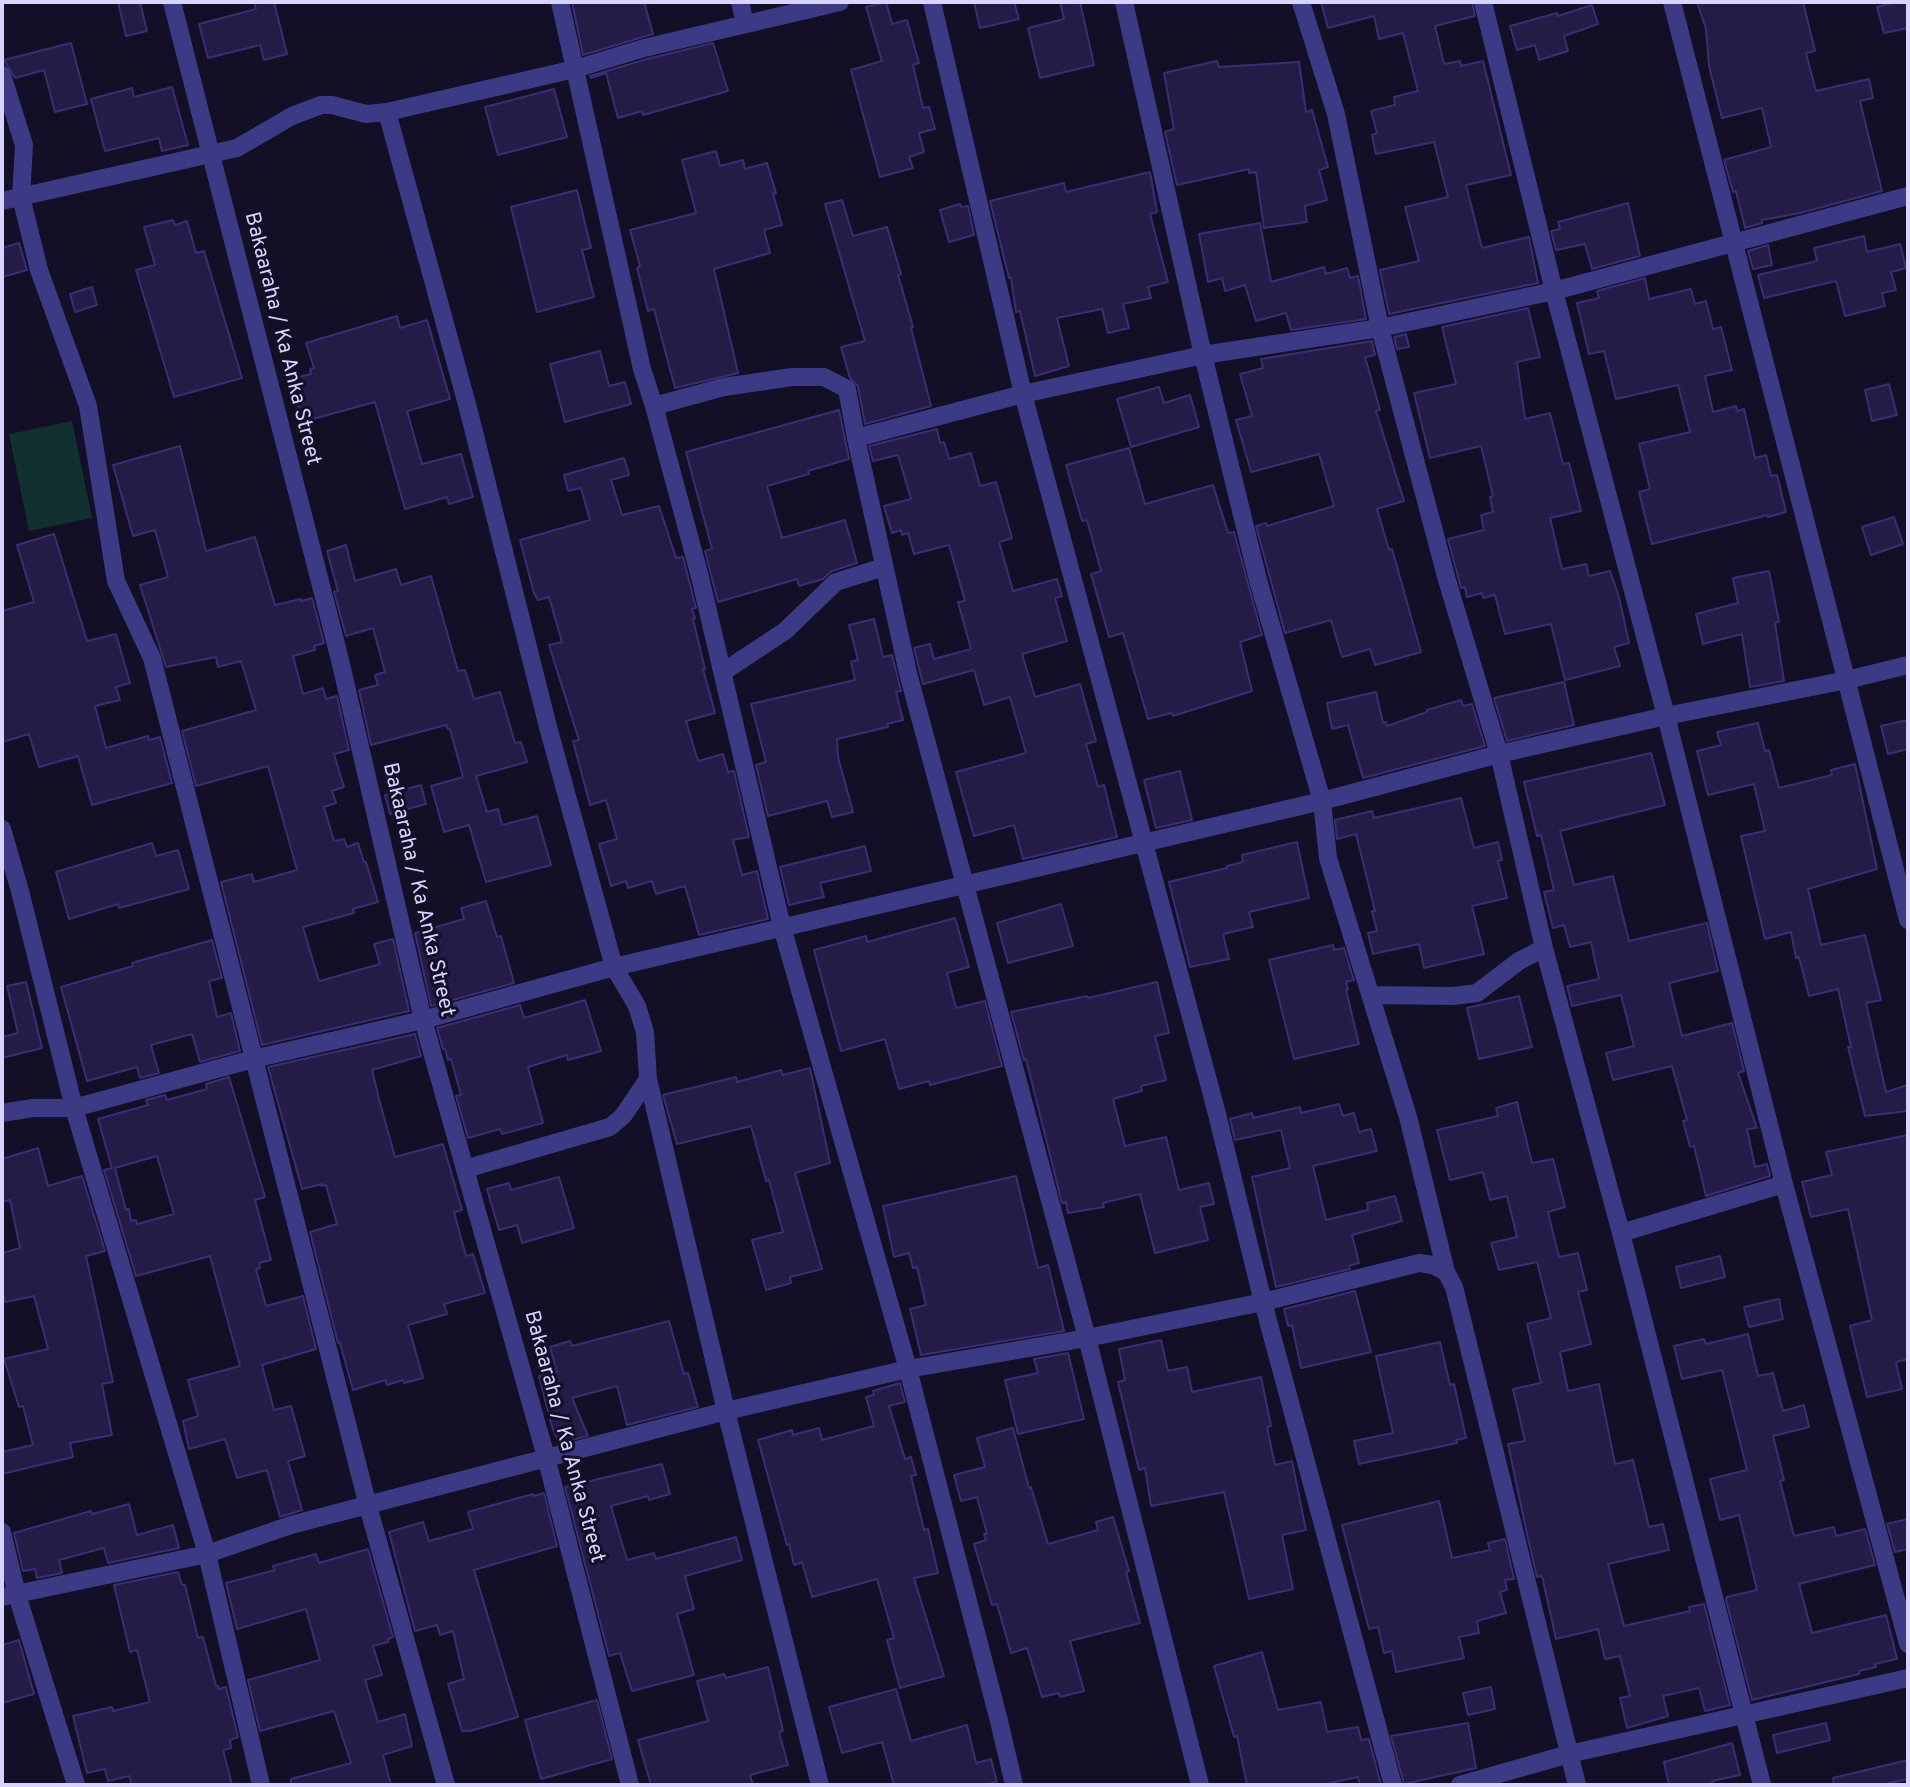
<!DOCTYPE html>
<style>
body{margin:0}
#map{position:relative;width:1910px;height:1787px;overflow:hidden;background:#130f26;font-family:Overpass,sans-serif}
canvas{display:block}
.frame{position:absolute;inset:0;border:4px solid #d9d4ff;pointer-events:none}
</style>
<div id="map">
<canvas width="1910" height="1787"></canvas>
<div class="frame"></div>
</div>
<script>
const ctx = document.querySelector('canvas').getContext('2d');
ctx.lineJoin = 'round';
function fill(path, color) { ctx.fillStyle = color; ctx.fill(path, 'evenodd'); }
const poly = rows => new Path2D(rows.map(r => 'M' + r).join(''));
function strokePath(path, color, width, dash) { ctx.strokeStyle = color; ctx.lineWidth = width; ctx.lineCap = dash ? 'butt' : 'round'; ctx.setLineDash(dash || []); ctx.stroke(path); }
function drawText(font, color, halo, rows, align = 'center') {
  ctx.font = font + ' Overpass,sans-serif'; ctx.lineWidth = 6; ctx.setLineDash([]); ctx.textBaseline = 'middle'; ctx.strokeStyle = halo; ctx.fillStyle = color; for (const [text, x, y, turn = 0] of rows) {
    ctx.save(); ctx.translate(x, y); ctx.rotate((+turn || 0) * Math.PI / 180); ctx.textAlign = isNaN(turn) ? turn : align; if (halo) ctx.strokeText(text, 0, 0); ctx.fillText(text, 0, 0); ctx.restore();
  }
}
const green = poly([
 [72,421,92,518,29,531,9,434]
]);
const building = poly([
 [118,2,140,2,147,31,126,36,118,2],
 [254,2,274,2,287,54,264,60,260,45,208,58,199,24,256,9,254,2],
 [572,2,644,2,653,34,583,55,572,2],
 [886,2,892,24,907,20,919,63,913,65,923,108,929,107,935,129,919,133,924,152,909,157,913,168,880,177,851,70,882,61,866,7,886,2],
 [974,2,1014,2,1019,19,980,28,974,2],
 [1060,2,1080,2,1094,65,1040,78,1028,28,1064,19,1060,2],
 [1321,2,1472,2,1475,16,1435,26,1444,64,1460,61,1461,66,1483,61,1511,175,1466,185,1482,248,1529,237,1538,283,1389,314,1380,270,1419,261,1405,207,1448,197,1434,142,1376,154,1372,135,1377,133,1371,111,1395,105,1394,97,1418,91,1403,33,1379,39,1374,16,1328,28,1321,2],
 [1697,2,1803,2,1815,51,1806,53,1816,91,1869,79,1873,98,1860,101,1882,191,1800,213,1762,220,1762,223,1745,228,1736,191,1733,192,1724,160,1771,147,1762,108,1722,118,1709,66,1706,29,1697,2],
 [1896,2,1908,2,1908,28,1884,33,1877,7,1896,2],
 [1592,5,1598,24,1564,36,1568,51,1539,60,1535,45,1517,50,1510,26,1557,13,1558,16,1592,5],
 [71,43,87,104,55,112,44,70,15,78,4,60,71,43],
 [713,43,728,91,643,115,642,111,618,118,606,73,591,78,590,76,647,59,713,43],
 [1217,61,1219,67,1299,62,1306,112,1312,110,1328,167,1319,170,1327,200,1305,206,1307,222,1264,228,1256,172,1249,173,1249,169,1177,185,1165,132,1174,129,1164,73,1217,61],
 [172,87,188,145,162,151,159,138,105,151,91,99,132,88,134,97,172,87],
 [554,89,567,137,498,155,485,107,554,89],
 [716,151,720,166,743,160,745,169,767,163,776,193,773,194,782,225,764,230,770,253,714,269,738,373,675,388,654,309,648,311,637,268,640,266,630,230,696,213,682,160,716,151],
 [1150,172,1157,212,1150,214,1168,282,1148,287,1151,298,1123,304,1129,328,1108,333,1102,309,1057,318,1069,366,1035,376,1020,311,1016,312,1011,278,1009,278,990,201,1064,183,1066,192,1150,172],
 [577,190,591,248,582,250,594,297,537,312,511,207,577,190],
 [842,200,853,236,887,227,901,274,898,275,913,327,911,328,931,406,865,424,858,386,850,378,841,347,865,341,825,204,842,200],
 [1628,203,1640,256,1592,269,1585,244,1556,250,1551,231,1560,229,1558,222,1628,203],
 [960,204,961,207,968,206,974,235,949,242,940,210,960,204],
 [173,220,175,225,187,221,196,253,204,251,242,378,174,397,136,270,155,265,144,227,173,220],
 [1260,223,1271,282,1324,267,1326,274,1347,268,1350,278,1358,276,1366,319,1291,330,1286,313,1256,321,1245,285,1225,291,1222,278,1208,282,1199,234,1260,223],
 [1864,236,1867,252,1900,244,1906,268,1891,272,1896,290,1882,293,1885,306,1845,316,1836,281,1764,298,1758,275,1817,261,1814,248,1864,236],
 [19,243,27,270,2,277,2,248,19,243],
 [1768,245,1772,265,1753,269,1748,251,1768,245],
 [1645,278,1649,299,1691,289,1695,304,1706,301,1713,329,1721,327,1732,370,1705,376,1713,412,1736,406,1737,411,1744,409,1755,458,1766,455,1771,476,1777,475,1786,512,1768,517,1768,515,1652,544,1639,492,1650,489,1639,444,1690,432,1678,385,1616,399,1604,351,1589,354,1577,303,1599,298,1597,291,1645,278],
 [92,287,97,305,75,312,70,294,92,287],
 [1528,308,1540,357,1517,362,1525,419,1550,413,1563,464,1569,463,1581,511,1550,518,1562,569,1586,564,1589,576,1610,571,1619,597,1629,643,1614,647,1620,666,1565,680,1551,624,1505,634,1495,595,1483,598,1482,593,1467,597,1465,587,1461,588,1448,539,1484,530,1481,515,1493,512,1490,497,1493,496,1481,446,1430,458,1414,393,1456,384,1442,327,1528,308],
 [397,316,400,328,427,320,450,399,407,411,422,464,461,454,473,497,449,504,447,497,405,509,375,402,302,422,290,379,311,374,310,369,314,368,306,343,397,316],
 [1406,334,1409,347,1397,349,1394,337,1406,334],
 [1372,341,1375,355,1365,357,1380,410,1376,411,1404,501,1377,509,1389,550,1392,549,1421,652,1375,665,1370,649,1342,657,1331,620,1285,633,1256,526,1266,523,1267,526,1334,506,1319,454,1251,472,1236,420,1252,416,1240,374,1263,368,1261,359,1372,341],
 [600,351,609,386,625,382,631,404,565,422,550,364,600,351],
 [1889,384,1897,415,1872,421,1865,390,1889,384],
 [1159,387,1164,403,1190,395,1199,427,1131,447,1117,399,1159,387],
 [839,410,849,459,808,471,809,474,767,486,782,538,845,520,857,563,832,571,823,579,799,586,797,579,718,602,705,551,712,549,686,452,839,410],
 [937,429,940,443,944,442,949,459,971,453,980,486,996,482,1012,538,999,542,1013,591,1057,579,1062,596,1055,598,1067,641,1022,654,1035,697,1080,684,1096,741,1086,744,1098,787,1104,785,1117,837,1023,859,1014,825,974,836,956,772,1026,753,1010,697,984,705,974,670,923,684,914,648,930,644,934,659,971,649,958,602,965,601,949,545,914,554,908,533,902,535,901,530,892,533,884,506,911,499,898,455,873,461,869,446,937,429],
 [180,446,206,551,255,537,275,605,301,599,301,601,312,598,324,643,314,646,315,650,293,656,303,694,323,688,326,699,337,696,349,750,334,754,344,787,332,791,336,803,324,807,334,841,344,839,347,847,358,843,364,862,366,862,378,902,353,909,354,913,303,927,318,978,320,981,380,964,374,944,393,939,409,1011,262,1045,221,882,252,874,254,882,297,870,268,766,196,786,182,731,256,710,241,661,218,667,216,657,166,667,140,585,168,577,165,566,155,530,133,536,113,465,180,446],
 [1129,448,1145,504,1213,485,1228,533,1234,532,1262,635,1240,642,1252,691,1173,716,1172,713,1148,719,1123,633,1109,637,1091,574,1101,571,1087,520,1082,521,1066,465,1129,448],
 [624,458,629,475,611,480,622,515,659,506,676,558,683,557,696,608,692,609,695,618,693,619,705,669,703,669,715,713,686,721,698,761,723,754,728,772,734,771,749,837,733,840,742,875,757,871,768,919,699,935,685,886,656,894,652,881,628,888,626,881,611,886,599,844,617,839,606,800,590,805,573,741,579,740,549,645,562,642,549,597,538,600,534,593,520,540,590,520,581,488,568,491,564,475,624,458],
 [1894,517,1903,544,1871,555,1862,527,1894,517],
 [54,534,87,641,116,634,130,683,116,687,120,700,95,706,106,748,148,736,149,740,160,737,172,783,92,805,78,756,39,767,29,734,2,742,2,611,34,602,17,545,54,534],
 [346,545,355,581,396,569,401,585,431,576,458,671,465,670,474,699,500,692,515,743,521,742,527,762,476,776,487,812,498,809,502,825,537,816,551,865,486,882,469,825,444,832,431,786,463,777,450,729,448,729,446,725,371,745,359,690,378,685,375,675,385,672,373,628,346,636,334,592,338,591,327,551,346,545],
 [1769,571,1779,622,1775,623,1784,681,1750,687,1742,634,1703,644,1696,614,1738,603,1733,578,1769,571],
 [874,619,883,657,892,655,901,691,896,692,903,720,887,724,888,727,837,739,838,757,853,812,832,817,827,801,768,816,756,765,766,762,751,704,855,680,851,662,858,660,849,625,874,619],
 [1564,682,1574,725,1507,741,1494,698,1564,682],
 [1376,692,1383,723,1386,722,1387,726,1427,712,1427,710,1461,700,1463,706,1472,704,1485,746,1363,778,1348,725,1332,729,1327,703,1376,692],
 [1908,720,1908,749,1888,754,1881,726,1908,720],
 [1758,723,1765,751,1769,750,1779,788,1832,775,1831,770,1855,764,1877,869,1808,889,1821,945,1865,935,1881,1000,1866,1003,1886,1092,1908,1085,1908,1111,1865,1116,1848,1047,1851,1047,1838,989,1809,996,1799,957,1796,958,1791,932,1765,939,1741,836,1765,831,1754,784,1708,795,1697,751,1721,745,1717,732,1758,723],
 [1651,753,1665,805,1560,831,1574,885,1613,876,1629,941,1707,923,1718,971,1669,983,1682,1036,1732,1023,1744,1071,1738,1073,1757,1128,1747,1129,1755,1167,1767,1164,1770,1176,1706,1196,1694,1146,1690,1147,1683,1121,1687,1120,1672,1066,1613,1080,1606,1053,1634,1046,1621,995,1572,1006,1567,986,1599,979,1591,942,1570,947,1564,925,1553,928,1544,892,1554,890,1541,835,1537,836,1524,782,1651,753],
 [1180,771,1192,820,1156,828,1144,780,1180,771],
 [421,785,426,804,390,814,385,795,421,785],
 [1461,798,1474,848,1498,842,1502,860,1498,861,1507,898,1472,906,1484,954,1424,968,1419,944,1373,954,1368,933,1377,931,1372,911,1375,911,1356,834,1337,839,1335,820,1372,811,1374,818,1461,798],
 [1297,842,1309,898,1249,912,1253,927,1223,934,1229,959,1190,967,1169,882,1227,868,1227,866,1243,862,1242,855,1297,842],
 [152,843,156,856,178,850,189,889,119,908,118,904,69,919,56,872,152,843],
 [865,846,871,871,820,883,824,897,789,905,780,867,865,846],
 [486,901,497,937,501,936,514,983,431,1006,415,933,464,919,461,908,486,901],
 [1061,904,1073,946,1008,963,997,923,1061,904],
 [955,918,969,967,947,973,956,1008,985,1001,1002,1066,930,1085,929,1081,899,1089,885,1039,841,1051,814,950,866,936,867,942,955,918],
 [212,940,222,978,209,981,217,1017,231,1013,240,1051,200,1062,192,1034,151,1045,159,1073,140,1078,137,1067,87,1081,61,987,133,966,132,963,212,940],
 [1333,945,1334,950,1344,948,1354,980,1346,982,1348,990,1346,990,1359,1044,1294,1059,1269,960,1333,945],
 [26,982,42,1048,2,1058,2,1037,18,1033,7,986,26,982],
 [1157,982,1169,1033,1155,1036,1166,1080,1141,1086,1142,1091,1113,1099,1125,1146,1166,1137,1179,1190,1209,1183,1214,1204,1200,1207,1208,1240,1155,1253,1140,1194,1103,1203,1104,1207,1068,1213,1066,1202,1062,1203,1026,1059,1024,1060,1011,1012,1087,996,1088,998,1157,982],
 [1519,996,1532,1047,1479,1059,1467,1008,1519,996],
 [585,1000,601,1051,568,1060,567,1055,528,1067,543,1123,502,1134,500,1129,468,1138,456,1096,461,1095,451,1059,448,1060,445,1049,443,1049,437,1028,520,1005,524,1018,585,1000],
 [415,1034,421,1056,372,1070,379,1099,395,1157,443,1144,462,1210,454,1212,466,1256,473,1254,485,1293,444,1304,447,1314,408,1325,423,1378,404,1383,403,1380,387,1385,385,1380,353,1390,340,1343,338,1343,310,1232,337,1224,326,1185,322,1186,322,1184,302,1189,268,1067,415,1034],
 [810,1068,830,1163,795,1173,822,1269,790,1277,791,1283,766,1290,752,1240,783,1232,769,1180,766,1181,751,1126,677,1144,663,1095,736,1077,737,1082,781,1070,783,1075,810,1068],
 [229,1077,265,1197,255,1200,271,1260,259,1263,260,1268,256,1269,266,1306,303,1296,316,1349,262,1365,274,1410,291,1406,305,1456,288,1461,302,1510,280,1517,267,1470,237,1478,225,1439,189,1449,183,1421,198,1416,188,1380,240,1366,210,1256,136,1276,104,1170,112,1168,98,1119,148,1105,146,1100,165,1095,167,1100,207,1089,206,1084,229,1077],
 [157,1156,174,1214,137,1224,136,1220,131,1221,129,1209,126,1210,115,1168,157,1156],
 [1517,1102,1532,1163,1553,1159,1565,1207,1548,1212,1559,1257,1578,1253,1587,1290,1578,1292,1591,1344,1560,1352,1568,1391,1599,1384,1615,1464,1633,1460,1649,1527,1663,1524,1669,1550,1608,1564,1624,1626,1690,1611,1689,1607,1704,1604,1730,1705,1705,1711,1699,1688,1663,1696,1668,1716,1627,1728,1620,1698,1630,1696,1620,1656,1605,1659,1598,1629,1556,1639,1542,1576,1537,1577,1527,1534,1508,1444,1525,1441,1513,1389,1541,1383,1527,1324,1551,1318,1537,1262,1499,1270,1491,1243,1517,1237,1507,1196,1490,1200,1483,1172,1450,1180,1437,1130,1498,1116,1496,1108,1517,1102],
 [1339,1104,1343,1116,1354,1113,1359,1132,1371,1129,1377,1151,1313,1166,1326,1220,1368,1210,1367,1203,1395,1196,1402,1221,1352,1235,1359,1263,1349,1266,1350,1269,1276,1287,1252,1177,1290,1168,1281,1130,1235,1140,1230,1119,1252,1113,1253,1118,1300,1107,1301,1113,1339,1104],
 [1908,1135,1908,1359,1896,1362,1902,1389,1867,1397,1850,1326,1872,1320,1848,1209,1811,1217,1802,1182,1832,1175,1826,1152,1908,1135],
 [38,1148,48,1186,82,1176,105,1251,86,1256,113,1382,102,1384,112,1435,70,1443,73,1457,2,1474,2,1452,33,1445,23,1406,19,1407,4,1359,48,1349,34,1296,5,1302,2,1289,2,1253,20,1248,10,1200,2,1202,2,1159,38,1148],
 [1016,1176,1038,1268,1048,1265,1064,1331,921,1355,910,1309,926,1305,917,1267,913,1268,909,1253,894,1257,883,1206,1016,1176],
 [559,1177,574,1228,522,1243,517,1225,499,1230,487,1189,509,1183,511,1190,559,1177],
 [1720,1256,1725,1277,1681,1288,1676,1267,1720,1256],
 [1355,1291,1371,1352,1301,1368,1292,1325,1288,1326,1284,1309,1355,1291],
 [1779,1299,1783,1319,1749,1327,1744,1307,1779,1299],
 [669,1321,684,1374,688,1373,698,1407,627,1425,617,1386,572,1398,588,1436,559,1443,552,1427,539,1376,557,1372,550,1347,570,1341,572,1346,669,1321],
 [1748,1334,1758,1376,1773,1373,1783,1411,1804,1405,1809,1427,1773,1436,1784,1480,1780,1481,1794,1536,1834,1527,1836,1536,1865,1529,1875,1565,1799,1584,1812,1633,1886,1615,1897,1659,1875,1664,1876,1667,1859,1671,1859,1674,1752,1700,1726,1600,1727,1597,1757,1590,1739,1515,1720,1520,1710,1479,1747,1470,1722,1370,1682,1379,1674,1346,1704,1339,1706,1344,1748,1334],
 [1161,1340,1168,1371,1187,1367,1192,1392,1261,1377,1271,1426,1267,1427,1275,1465,1292,1461,1306,1530,1282,1535,1293,1589,1249,1599,1224,1492,1151,1506,1145,1468,1139,1470,1118,1382,1125,1380,1119,1349,1161,1340],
 [1440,1342,1450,1385,1454,1384,1466,1438,1456,1440,1457,1443,1359,1464,1354,1441,1393,1433,1376,1356,1440,1342],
 [1068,1353,1084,1419,1018,1434,1005,1380,1038,1373,1034,1359,1068,1353],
 [900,1383,905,1402,889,1406,905,1459,911,1457,916,1475,911,1476,924,1530,928,1529,938,1573,914,1578,944,1676,900,1688,887,1640,894,1638,877,1579,812,1597,802,1562,794,1565,789,1544,787,1545,758,1440,792,1430,793,1435,819,1428,822,1440,874,1426,866,1397,874,1395,873,1391,900,1383],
 [1013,1428,1029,1488,1031,1487,1048,1544,1098,1530,1096,1522,1113,1517,1129,1571,1126,1572,1140,1623,1070,1641,1084,1691,1060,1697,1059,1693,1042,1697,1027,1648,1011,1653,997,1604,992,1605,974,1544,986,1540,984,1534,987,1534,977,1497,961,1501,954,1475,985,1467,977,1438,1013,1428],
 [662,1464,670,1494,649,1500,648,1496,611,1506,627,1560,654,1553,656,1559,736,1537,742,1560,685,1576,694,1609,677,1614,694,1675,632,1691,620,1653,609,1656,565,1487,662,1464],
 [544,1493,557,1546,474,1570,518,1717,470,1731,462,1731,448,1684,464,1679,453,1631,440,1635,437,1625,415,1631,389,1532,423,1522,429,1541,473,1529,468,1512,533,1494,534,1496,544,1493],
 [1439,1501,1452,1558,1490,1550,1488,1543,1505,1539,1514,1579,1505,1580,1507,1590,1500,1592,1506,1613,1477,1621,1479,1633,1459,1637,1464,1658,1396,1672,1392,1651,1384,1653,1378,1627,1369,1629,1342,1525,1439,1501],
 [129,1504,137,1535,173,1525,179,1548,108,1563,104,1548,59,1560,62,1573,37,1578,35,1569,23,1571,14,1533,91,1511,92,1514,129,1504],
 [1908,1519,1908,1549,1895,1552,1887,1524,1908,1519],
 [368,1549,393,1637,388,1639,388,1642,373,1646,382,1675,365,1680,378,1722,405,1714,412,1746,383,1755,391,1785,291,1785,291,1779,351,1763,334,1711,260,1731,248,1680,320,1660,306,1609,237,1629,226,1583,275,1570,273,1566,316,1554,319,1563,368,1549],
 [178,1572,182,1585,185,1585,198,1638,203,1637,216,1686,218,1686,218,1689,226,1687,238,1737,230,1740,231,1748,223,1750,232,1785,132,1785,129,1776,108,1781,105,1769,87,1773,73,1716,112,1707,113,1711,150,1702,137,1650,130,1652,114,1585,178,1572],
 [19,1640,34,1694,2,1703,2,1645,19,1640],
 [1262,1652,1278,1710,1321,1702,1327,1732,1358,1727,1361,1740,1369,1739,1381,1785,1360,1785,1358,1777,1321,1785,1247,1785,1237,1736,1234,1737,1214,1666,1262,1652],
 [768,1667,783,1731,779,1732,788,1765,750,1775,753,1785,651,1785,638,1740,708,1721,697,1681,724,1674,726,1678,768,1667],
 [1491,1687,1495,1709,1468,1715,1463,1693,1491,1687],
 [896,1689,911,1741,967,1725,976,1763,991,1759,997,1782,984,1785,894,1785,882,1742,842,1753,829,1707,896,1689],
 [597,1700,612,1759,541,1779,525,1720,597,1700],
 [1468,1723,1476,1768,1404,1784,1391,1736,1468,1723],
 [1826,1723,1830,1740,1777,1753,1773,1735,1826,1723],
 [1732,1743,1740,1775,1712,1781,1713,1785,1669,1785,1664,1762,1732,1743],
 [1908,1760,1908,1779,1880,1785,1834,1785,1833,1778,1908,1760]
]);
const minor = poly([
 [172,2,340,660,423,1020,546,1457,630,1785],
 [560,2,642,369,654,406,700,577,782,927,908,1369,999,1721,1014,1785],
 [740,2,745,23],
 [932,2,1023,394,1216,1110,1263,1302,1393,1785],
 [1124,2,1203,355,1258,580,1322,801,1328,858,1408,1117,1446,1272],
 [1301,2,1336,114,1380,328,1447,580,1499,754,1544,948,1621,1233,1762,1785],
 [1483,2,1554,291,1666,716,1784,1184,1908,1644],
 [1672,2,1908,920],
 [2,75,24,145,21,197,39,270,88,406,116,581,152,658,368,1506,446,1785],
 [387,112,468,408,548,727,614,967,637,1006,645,1032,648,1079,726,1411,820,1785],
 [2,201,237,148,292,116,321,105,332,105,366,114,387,112,575,69,644,48,840,2],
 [654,406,724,387,792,377,824,377,847,389,856,438,908,673,1087,1338,1200,1785],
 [856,438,1023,394,1203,355,1380,328,1554,291,1908,196],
 [723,672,785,631,836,582,884,567],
 [2,829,20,891,74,1108,207,1554,261,1785],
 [1370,995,1453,996,1477,993,1519,961,1544,948],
 [2,1113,33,1108,74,1108,253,1059,423,1020,614,967,1322,801,1499,754,1666,716,1847,680,1908,665],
 [465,1169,610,1127,623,1116,648,1079],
 [1621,1233,1784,1184],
 [2,1532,17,1595,76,1785],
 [2,1597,207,1554,291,1525,726,1411,908,1369,1087,1338,1263,1302,1419,1263,1433,1265,1446,1272,1454,1287,1577,1785],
 [1460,1785,1569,1754,1908,1678]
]);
const streetNames = [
 ["Bakaaraha / Ka Anka Street",281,339,76],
 ["Bakaaraha / Ka Anka Street",417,890,77],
 ["Bakaaraha / Ka Anka Street",563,1437,75]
];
fill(green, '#12302f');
fill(building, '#241b47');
strokePath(building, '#3b2d73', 2);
strokePath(minor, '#3d3a85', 18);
drawText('21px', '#d9d4ff', '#130f26', streetNames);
</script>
